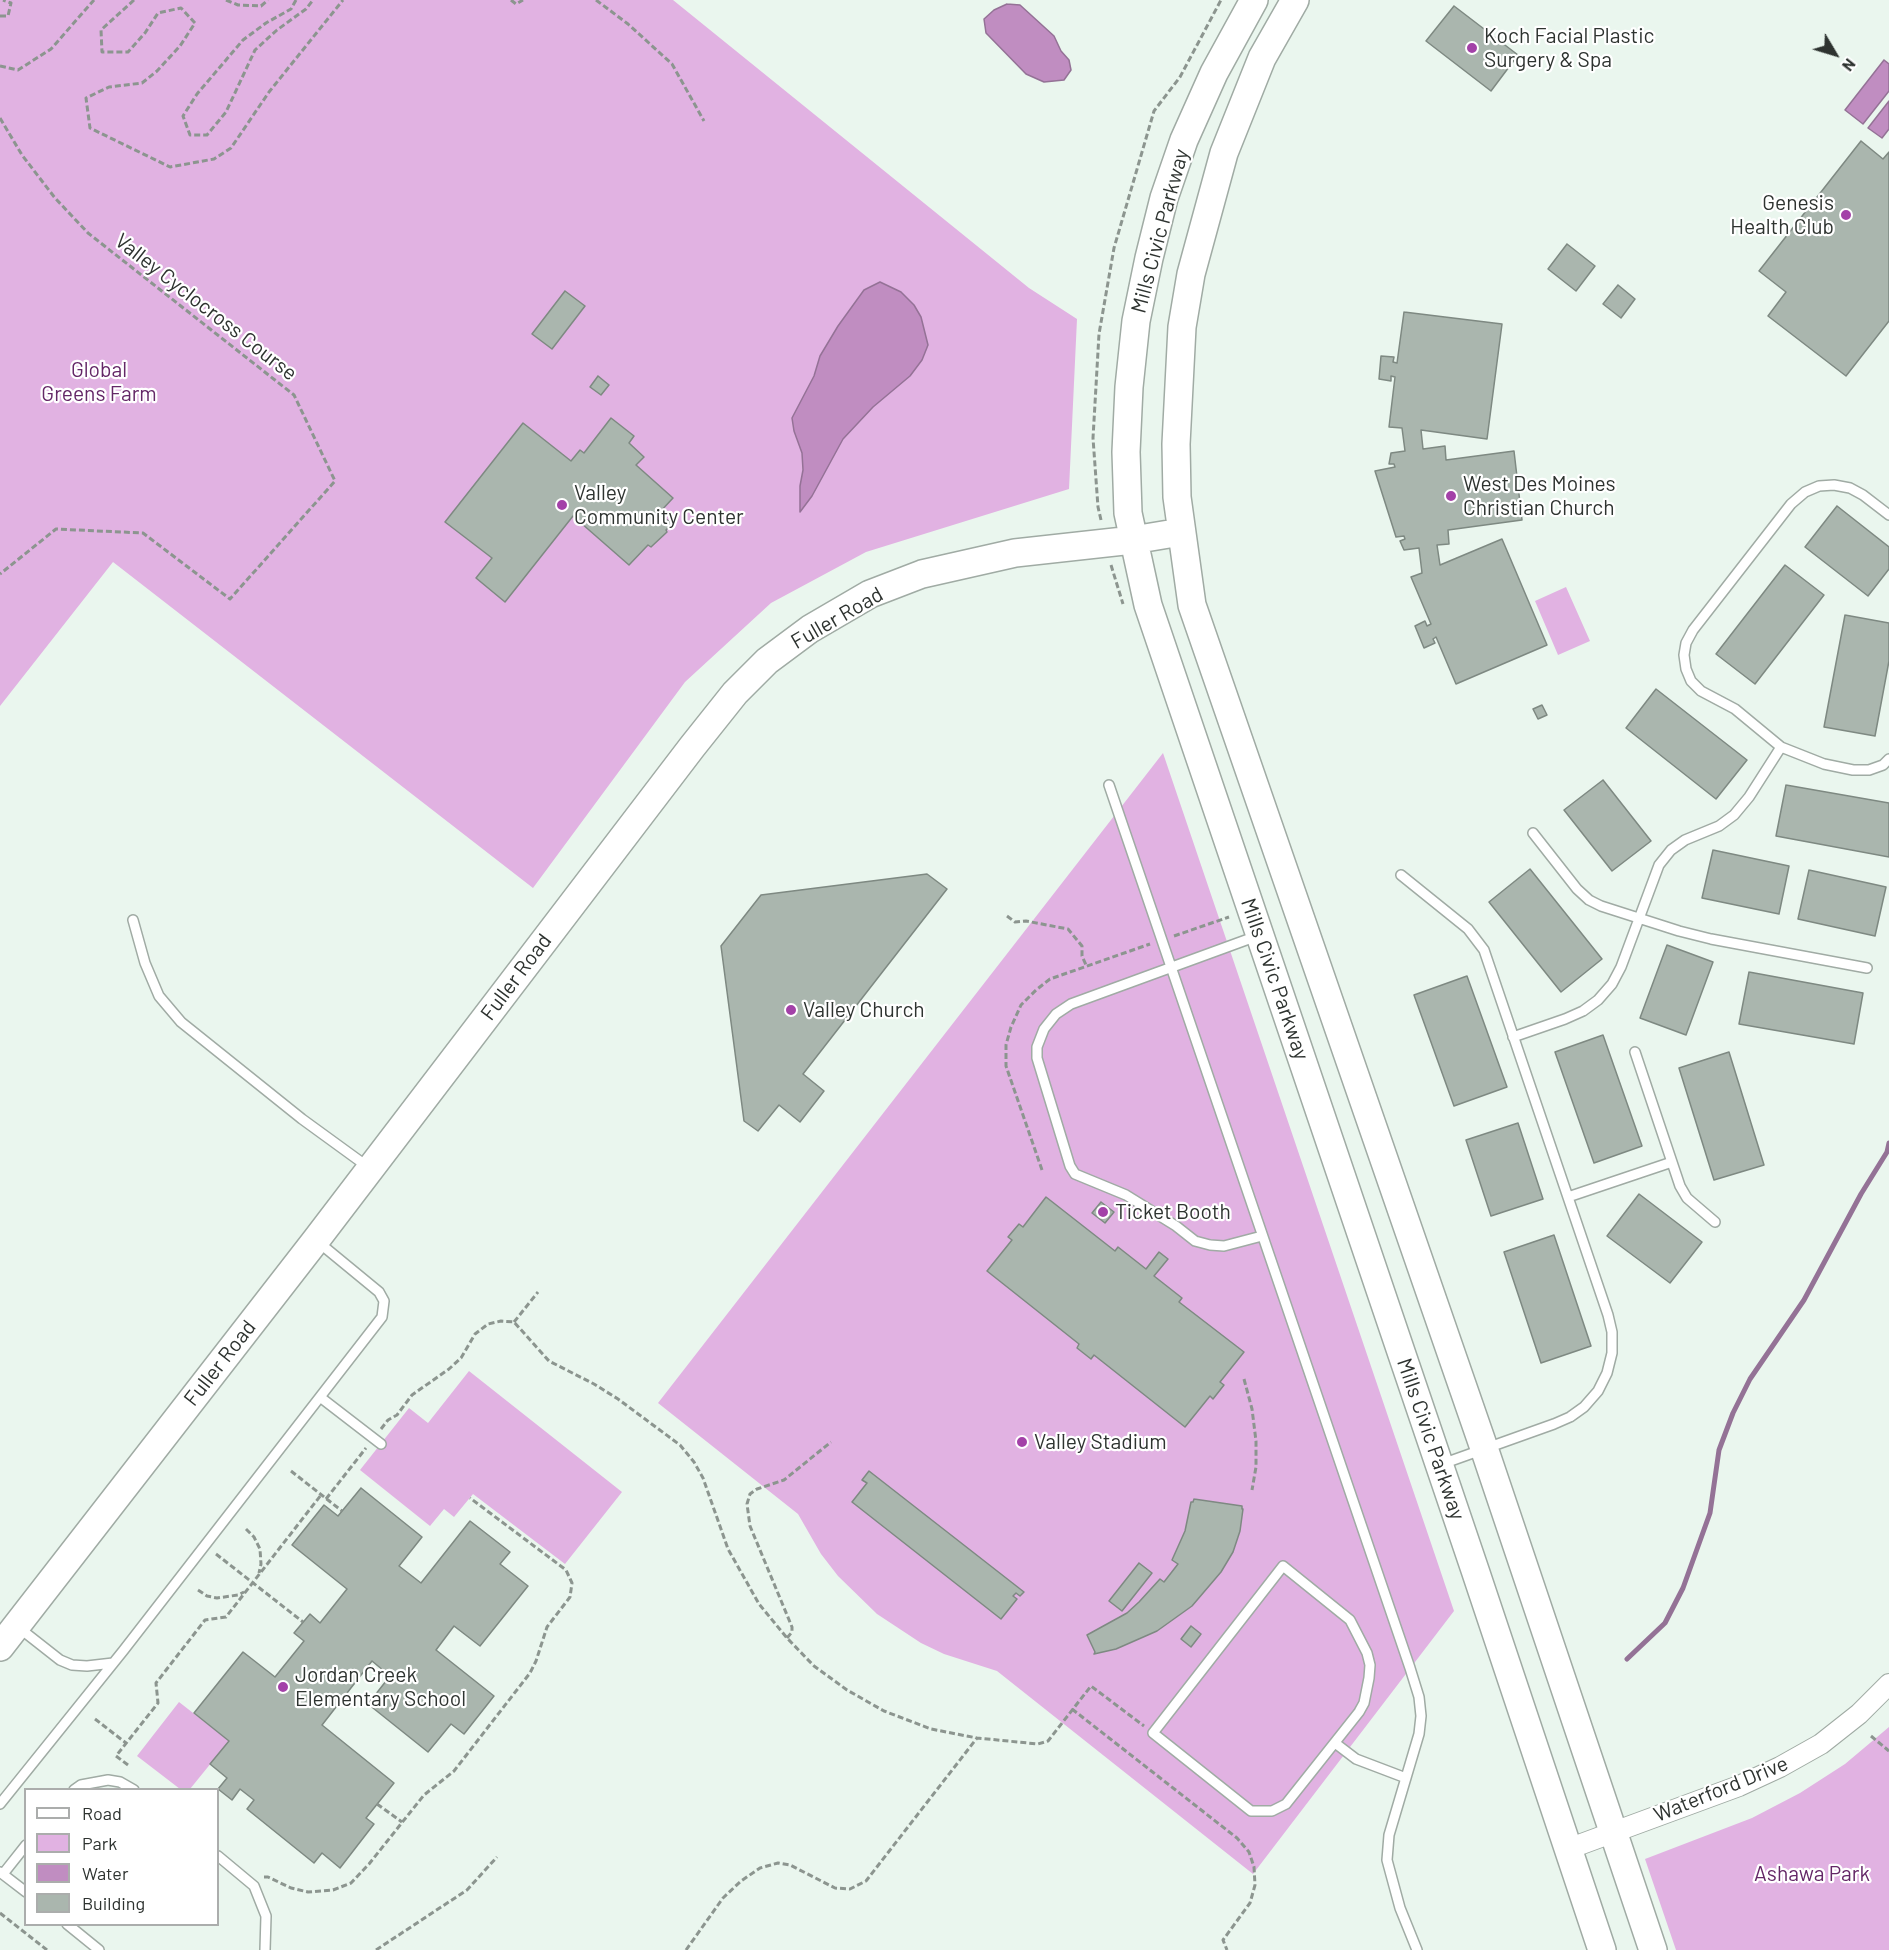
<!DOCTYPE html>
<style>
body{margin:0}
#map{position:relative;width:1889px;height:1950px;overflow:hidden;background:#eaf6ee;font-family:Barlow,sans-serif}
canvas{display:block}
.legend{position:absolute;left:24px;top:1788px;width:195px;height:138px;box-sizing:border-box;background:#fff;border:2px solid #abadac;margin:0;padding:8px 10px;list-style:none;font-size:18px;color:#2e3330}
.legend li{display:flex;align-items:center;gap:12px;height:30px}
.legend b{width:30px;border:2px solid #abadac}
.north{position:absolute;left:1805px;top:24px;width:60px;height:60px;-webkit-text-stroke:4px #fff;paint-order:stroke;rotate:128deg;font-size:16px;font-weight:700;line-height:24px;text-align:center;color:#2e3330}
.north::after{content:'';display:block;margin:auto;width:21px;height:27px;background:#2e3330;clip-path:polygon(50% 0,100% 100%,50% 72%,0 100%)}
</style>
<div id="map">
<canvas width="1889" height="1950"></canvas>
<ul class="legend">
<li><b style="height:8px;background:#fff"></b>Road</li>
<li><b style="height:16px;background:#e1b2e2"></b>Park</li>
<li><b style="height:16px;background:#c08dc1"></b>Water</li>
<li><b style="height:16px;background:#aab6ae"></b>Building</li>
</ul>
<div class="north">N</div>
</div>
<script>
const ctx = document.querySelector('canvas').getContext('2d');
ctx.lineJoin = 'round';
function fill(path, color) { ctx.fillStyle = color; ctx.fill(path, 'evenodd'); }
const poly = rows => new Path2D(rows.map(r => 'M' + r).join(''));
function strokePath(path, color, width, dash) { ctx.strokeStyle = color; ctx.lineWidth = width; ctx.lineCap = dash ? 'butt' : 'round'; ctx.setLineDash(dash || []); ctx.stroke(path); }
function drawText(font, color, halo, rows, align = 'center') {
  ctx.font = font + ' Barlow,sans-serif'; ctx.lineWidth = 4.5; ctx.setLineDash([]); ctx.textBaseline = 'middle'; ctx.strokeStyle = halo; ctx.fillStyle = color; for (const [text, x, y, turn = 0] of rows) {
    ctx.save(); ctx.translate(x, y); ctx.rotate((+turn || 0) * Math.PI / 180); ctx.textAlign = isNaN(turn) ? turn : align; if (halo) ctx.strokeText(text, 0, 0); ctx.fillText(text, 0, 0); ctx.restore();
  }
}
const green = poly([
 [0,0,673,0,1029,288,1077,319,1069,489,866,552,771,603,685,682,533,888,113,562,0,706],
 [1566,587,1590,641,1558,655,1535,601],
 [1163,753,1454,1611,1253,1874,997,1671,944,1654,921,1643,877,1614,838,1576,821,1554,798,1514,658,1403],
 [469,1371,622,1492,565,1564,473,1494,454,1517,444,1509,430,1526,360,1470,409,1408,428,1423],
 [179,1702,229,1741,190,1789,180,1789,137,1756],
 [1889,1727,1889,1950,1676,1950,1645,1859,1752,1818,1800,1793,1845,1764]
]);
const water = poly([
 [1007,4,1020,5,1054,36,1061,51,1069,60,1071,70,1064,80,1044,82,1026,74,986,33,984,19,994,10,1007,4],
 [1884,60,1889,64,1889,91,1863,124,1845,110,1884,60],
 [1889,101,1889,129,1882,138,1868,128,1889,101],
 [880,282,901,292,914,305,921,317,928,345,922,360,910,376,873,407,843,439,812,496,800,512,800,486,803,470,802,453,794,431,792,418,814,376,820,356,838,326,864,290,880,282]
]);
const stream = poly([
 [1627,1659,1665,1623,1683,1588,1710,1513,1719,1450,1733,1413,1750,1379,1804,1300,1861,1194,1887,1152,1889,1143]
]);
const building = poly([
 [1454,6,1518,55,1491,91,1426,41,1454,6],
 [1861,141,1883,159,1889,152,1889,321,1846,376,1768,316,1786,292,1759,271,1861,141],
 [1567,244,1595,266,1576,291,1548,269,1567,244],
 [1618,285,1635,299,1621,318,1603,304,1618,285],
 [565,291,585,306,552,349,532,334,565,291],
 [1404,312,1502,324,1487,439,1421,430,1423,449,1445,446,1446,460,1514,451,1522,520,1448,530,1449,544,1437,545,1440,565,1502,539,1547,645,1456,684,1436,637,1433,639,1435,643,1424,648,1415,626,1425,621,1427,626,1431,624,1411,577,1422,573,1419,548,1404,550,1400,541,1405,539,1404,536,1396,537,1375,471,1395,467,1394,464,1389,464,1391,453,1405,451,1402,428,1389,427,1395,377,1391,376,1391,381,1379,379,1381,356,1394,357,1393,362,1397,363,1404,312],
 [598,376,609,385,601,395,590,387,598,376],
 [611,418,634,436,629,443,644,457,636,465,673,498,659,513,672,524,666,530,667,532,651,547,648,545,629,565,573,516,505,602,476,578,492,558,445,522,523,423,571,461,580,450,584,453,611,418],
 [1837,506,1889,547,1889,569,1868,596,1805,547,1837,506],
 [1785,565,1824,595,1755,684,1716,654,1785,565],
 [1845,615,1889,623,1889,661,1875,736,1824,727,1845,615],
 [1656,689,1747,760,1716,799,1626,728,1656,689],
 [1542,705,1547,715,1538,719,1533,709,1542,705],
 [1603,780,1651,841,1612,871,1564,810,1603,780],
 [1786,785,1889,803,1889,857,1776,836,1786,785],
 [1713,850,1789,866,1779,914,1702,898,1713,850],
 [1530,869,1602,959,1561,992,1489,902,1530,869],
 [1809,870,1886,887,1875,936,1798,919,1809,870],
 [927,874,947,889,803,1074,824,1091,800,1122,779,1105,758,1131,744,1121,721,946,761,895,927,874],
 [1667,945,1713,962,1686,1035,1640,1018,1667,945],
 [1749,972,1863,993,1854,1044,1739,1024,1749,972],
 [1467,976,1507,1087,1454,1106,1414,995,1467,976],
 [1603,1035,1642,1146,1594,1163,1555,1052,1603,1035],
 [1729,1052,1764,1165,1714,1180,1679,1068,1729,1052],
 [1518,1123,1543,1199,1491,1216,1466,1140,1518,1123],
 [1639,1194,1702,1242,1670,1283,1607,1236,1639,1194],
 [1046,1197,1115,1251,1118,1247,1146,1269,1159,1252,1168,1259,1154,1276,1182,1298,1179,1302,1244,1352,1220,1382,1224,1385,1213,1399,1210,1396,1185,1427,1094,1355,1091,1359,1077,1348,1079,1344,987,1271,1012,1240,1008,1237,1019,1224,1023,1227,1046,1197],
 [1101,1202,1114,1212,1105,1223,1092,1213,1101,1202],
 [1554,1235,1591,1346,1541,1363,1504,1252,1554,1235],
 [869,1471,1024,1592,1020,1596,1016,1593,1013,1596,1017,1599,1001,1619,852,1502,867,1483,862,1480,869,1471],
 [361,1488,422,1537,399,1566,421,1583,470,1521,510,1552,500,1564,528,1586,480,1646,454,1626,436,1650,494,1696,464,1734,451,1724,428,1752,368,1704,390,1676,372,1661,322,1725,394,1783,366,1818,374,1824,340,1868,322,1853,314,1863,247,1809,254,1800,240,1789,232,1800,218,1789,227,1778,210,1764,229,1741,194,1713,243,1652,275,1677,304,1641,294,1633,310,1614,320,1623,347,1589,292,1545,324,1505,338,1516,361,1488],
 [1194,1499,1242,1506,1242,1509,1243,1509,1240,1531,1233,1552,1221,1572,1192,1606,1157,1631,1116,1649,1094,1654,1095,1652,1087,1635,1127,1613,1139,1602,1160,1579,1164,1582,1178,1564,1172,1560,1185,1531,1191,1502,1193,1502,1194,1499],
 [1139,1563,1152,1573,1122,1611,1109,1601,1139,1563],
 [1191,1626,1201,1634,1191,1647,1181,1639,1191,1626]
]);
const path = poly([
 [134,0,101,30,102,52,128,52,145,33,158,13,181,8,195,23,180,46,157,71,142,83,109,87,86,98,90,128,170,167,214,159,231,148,269,92,343,0],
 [226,0,238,5,261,6,268,0],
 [296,0,291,9,266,23,243,40,197,94,183,116,190,135,207,135,226,112,255,50,277,30,306,9,313,0],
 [511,0,516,4,523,0],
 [596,0,628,24,672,64,704,121],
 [0,16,8,16,11,3,3,0],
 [0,66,18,70,51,49,94,0],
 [0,118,22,155,55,198,88,233,294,395,335,481,230,599,143,533,56,529,0,574],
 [1101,520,1098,507,1093,438,1099,334,1114,248,1154,111,1180,77,1221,0],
 [1111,565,1123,604],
 [1007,916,1015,922,1026,921,1068,929,1082,946,1082,956,1086,965],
 [1174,936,1229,917],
 [1042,1170,1006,1066,1006,1045,1011,1027,1021,1005,1036,990,1050,979,1150,944],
 [514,1322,538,1292],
 [1244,1379,1252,1409,1256,1441,1256,1467,1252,1490],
 [381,1429,388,1420,397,1415,412,1395,449,1369,461,1358,475,1334,488,1324,501,1321,514,1322,549,1361,594,1384,618,1399,680,1445,694,1462,703,1478,728,1549,759,1604,787,1638,814,1666,847,1690,884,1711,931,1729,977,1738,1038,1744,1048,1741,1091,1686,1144,1726],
 [291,1471,342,1511],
 [326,1499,366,1448],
 [246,1529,254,1537,260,1549,261,1564,259,1573],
 [216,1554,303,1622],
 [198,1590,207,1596,217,1598,238,1595,244,1592],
 [787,1638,792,1632,792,1627,750,1526,747,1504,750,1494,757,1489,784,1480,831,1442],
 [1072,1709,1237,1838,1249,1852,1254,1867,1255,1885,1250,1903,1223,1940,1227,1950],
 [95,1719,126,1743],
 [1871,1736,1889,1751],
 [128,1765,116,1756,158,1703,156,1683,205,1620,226,1617,321,1495],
 [377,1804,402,1822],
 [264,1877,268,1877,291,1888,308,1892,333,1890,351,1883,369,1864,424,1795,454,1771,530,1673,536,1661,547,1627,570,1597,572,1583,566,1570,470,1498],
 [0,1913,47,1950],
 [376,1950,467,1890,497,1857],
 [686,1950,723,1898,741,1881,760,1868,778,1863,790,1865,835,1888,850,1889,866,1881,977,1738]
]);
const lane = poly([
 [1889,515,1863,495,1850,488,1834,485,1819,486,1805,492,1791,504,1693,630,1686,643,1684,655,1686,669,1691,681,1701,691,1735,709,1781,747,1824,764,1853,770,1869,770,1883,765,1889,759],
 [1109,785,1410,1668,1419,1697,1421,1716,1419,1734,1389,1835,1387,1860,1400,1908,1417,1950],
 [1533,833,1577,889,1589,900,1601,906,1679,931,1711,939,1867,968],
 [1401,875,1468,929,1484,950,1608,1315,1612,1332,1612,1353,1607,1373,1598,1391,1584,1407,1570,1417,1554,1424,1442,1464],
 [133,920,145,963,159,996,181,1022,302,1119,368,1167],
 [1257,936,1071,1004,1056,1014,1044,1029,1037,1047,1037,1058,1070,1166,1075,1174,1126,1195,1176,1226,1195,1241,1210,1245,1224,1246,1262,1236],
 [1513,1037,1565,1019,1583,1011,1598,1000,1612,984,1621,967,1659,865,1671,850,1685,840,1719,826,1734,815,1749,797,1781,747],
 [1635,1052,1680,1186,1687,1198,1715,1222],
 [1568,1197,1672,1162],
 [320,1397,381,1444],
 [1283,1566,1350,1620,1367,1653,1370,1665,1369,1678,1364,1703,1359,1712,1286,1804,1272,1811,1251,1811,1153,1733,1283,1566],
 [18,1627,60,1660,72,1665,87,1666,113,1663],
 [1335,1743,1356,1759,1406,1778],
 [74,1790,81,1785,108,1780,120,1782,134,1790],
 [0,1804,123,1651,382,1317,384,1301,379,1292,317,1241],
 [218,1856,254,1886,266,1916,265,1950],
 [0,1872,26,1892],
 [3,1874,26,1845],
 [67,1924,99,1950]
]);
const street = poly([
 [1568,1849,1739,1786,1780,1767,1821,1744,1859,1714,1889,1684]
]);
const secondary = poly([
 [1254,0,1214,73,1184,140,1164,198,1149,258,1136,321,1129,387,1126,452,1128,513,1148,605,1475,1570,1602,1950],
 [1295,0,1262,58,1224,153,1191,274,1182,327,1176,444,1177,497,1192,605,1484,1448,1653,1950],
 [0,1647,316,1240,692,747,735,693,767,661,810,629,870,594,922,574,1015,553,1133,540,1181,532]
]);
const markers = [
 [1472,48,6,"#a341a8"],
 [1846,215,6,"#a341a8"],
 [1451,496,6,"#a341a8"],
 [562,505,6,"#a341a8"],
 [791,1010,6,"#a341a8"],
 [1103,1212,6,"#a341a8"],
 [1022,1442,6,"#a341a8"],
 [283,1687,6,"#a341a8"]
];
const poiNames = [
 ["Koch Facial Plastic",1484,36],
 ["Surgery & Spa",1484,60],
 ["Genesis",1834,203,"right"],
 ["Health Club",1834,227,"right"],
 ["West Des Moines",1463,484],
 ["Christian Church",1463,508],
 ["Valley",574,493],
 ["Community Center",574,517],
 ["Valley Church",803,1010],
 ["Ticket Booth",1115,1212],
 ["Valley Stadium",1034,1442],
 ["Jordan Creek",295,1675],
 ["Elementary School",295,1699]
];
const streetNames = [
 ["Mills Civic Parkway",1160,231,-75],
 ["Valley Cyclocross Course",206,307,38],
 ["Fuller Road",837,618,-30],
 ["Fuller Road",516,977,-53],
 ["Mills Civic Parkway",1275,979,71],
 ["Fuller Road",220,1363,-52],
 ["Mills Civic Parkway",1431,1439,71],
 ["Waterford Drive",1721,1789,-22]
];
const parkNames = [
 ["Global",99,370],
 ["Greens Farm",99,394],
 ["Ashawa Park",1812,1874]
];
fill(green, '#e1b2e2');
fill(water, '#c08dc1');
strokePath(water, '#947296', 1.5);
strokePath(stream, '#947296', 5);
fill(building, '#aab6ae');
strokePath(building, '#7e8982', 1.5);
strokePath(lane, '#a0aba4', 12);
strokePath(street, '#a0aba4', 22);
strokePath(secondary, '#a0aba4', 30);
strokePath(path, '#8c958f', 3, [6, 3]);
strokePath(lane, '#fff', 9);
strokePath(street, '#fff', 20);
strokePath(secondary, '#fff', 27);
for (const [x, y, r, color] of markers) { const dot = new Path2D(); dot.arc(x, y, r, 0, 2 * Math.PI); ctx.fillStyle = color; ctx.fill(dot); strokePath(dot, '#fff', 2); }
drawText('21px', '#2e3330', '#fff', poiNames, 'left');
drawText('21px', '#2e3330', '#fff', streetNames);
drawText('21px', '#642767', '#fff', parkNames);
</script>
